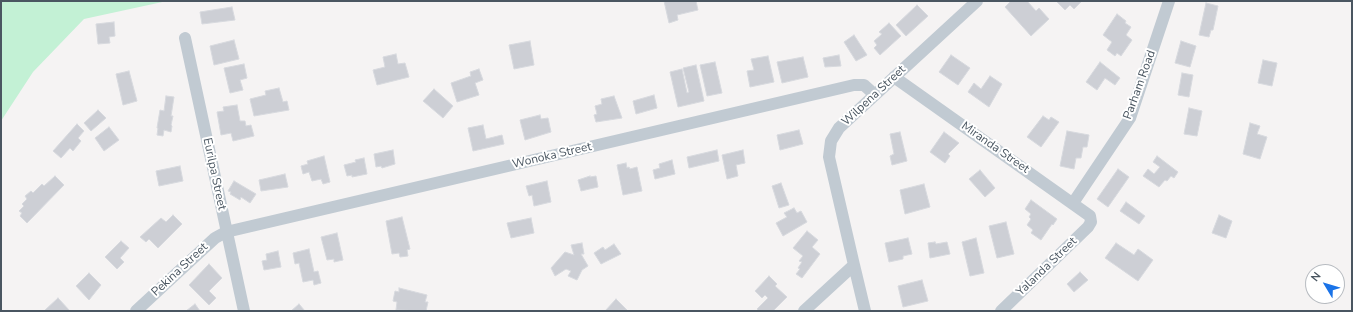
<!DOCTYPE html>
<style>
body{margin:0}
#map{position:relative;width:1353px;height:312px;overflow:hidden;background:#f5f3f3;font-family:"Nunito Sans",sans-serif}
canvas{display:block}
.frame{position:absolute;inset:0;border:2px solid #4a5661;pointer-events:none}
.north{position:absolute;left:1305px;top:264px;width:40px;height:40px;box-sizing:border-box;background:#fff;border:1px solid #b7bbc0;border-radius:50%;rotate:308deg;font-size:11px;font-weight:700;line-height:16px;text-align:center;color:#4a5661}
.north::after{content:'';display:block;margin:auto;width:14px;height:18px;background:#1a73e8;clip-path:polygon(50% 0,100% 100%,50% 72%,0 100%)}
</style>
<div id="map">
<canvas width="1353" height="312"></canvas>
<div class="frame"></div>
<div class="north">N</div>
</div>
<script>
const ctx = document.querySelector('canvas').getContext('2d');
ctx.lineJoin = 'round';
function fill(path, color) { ctx.fillStyle = color; ctx.fill(path, 'evenodd'); }
const poly = rows => new Path2D(rows.map(r => 'M' + r).join(''));
function strokePath(path, color, width, dash) { ctx.strokeStyle = color; ctx.lineWidth = width; ctx.lineCap = dash ? 'butt' : 'round'; ctx.setLineDash(dash || []); ctx.stroke(path); }
function drawText(font, color, halo, rows, align = 'center') {
  ctx.font = font + ' "Nunito Sans",sans-serif'; ctx.lineWidth = 4; ctx.setLineDash([]); ctx.textBaseline = 'middle'; ctx.strokeStyle = halo; ctx.fillStyle = color; for (const [text, x, y, turn = 0] of rows) {
    ctx.save(); ctx.translate(x, y); ctx.rotate((+turn || 0) * Math.PI / 180); ctx.textAlign = isNaN(turn) ? turn : align; if (halo) ctx.strokeText(text, 0, 0); ctx.fillText(text, 0, 0); ctx.restore();
  }
}
const green = poly([
 [1,1,167,1,84,19,33,72,1,121]
]);
const building = poly([
 [664,1,696,1,698,10,677,15,678,20,669,23,664,1],
 [1011,1,1027,1,1036,11,1039,8,1049,19,1031,36,1005,7,1011,1],
 [1056,1,1082,1,1074,9,1070,5,1065,10,1056,1],
 [1206,3,1218,6,1213,30,1211,30,1209,37,1199,35,1206,3],
 [917,5,928,16,906,36,896,25,917,5],
 [232,7,235,20,202,24,200,12,232,7],
 [1117,14,1126,21,1125,23,1131,27,1126,35,1132,40,1121,56,1117,53,1115,56,1107,50,1112,42,1103,35,1117,14],
 [114,22,115,36,109,37,110,43,98,44,96,24,114,22],
 [889,23,901,36,880,55,874,48,877,45,874,41,882,34,879,32,889,23],
 [854,35,867,55,856,61,844,42,854,35],
 [234,40,239,59,214,65,210,46,234,40],
 [530,41,534,65,514,69,509,45,530,41],
 [1181,41,1196,46,1190,67,1175,63,1181,41],
 [396,54,398,64,405,63,409,77,377,85,373,70,385,67,383,57,396,54],
 [839,55,841,66,825,67,823,58,839,55],
 [951,55,970,68,958,85,939,72,951,55],
 [768,56,774,82,750,87,747,71,754,70,751,59,768,56],
 [803,57,808,77,782,83,777,62,803,57],
 [1263,60,1277,63,1272,86,1258,83,1263,60],
 [715,62,722,93,707,96,700,65,715,62],
 [1100,62,1120,78,1115,85,1105,78,1097,90,1086,82,1100,62],
 [244,64,247,78,240,80,243,90,230,93,224,68,244,64],
 [696,65,704,101,678,107,670,72,682,69,687,93,689,92,683,68,696,65],
 [479,69,483,80,475,83,479,95,457,102,451,83,471,76,470,72,479,69],
 [129,71,137,101,123,105,116,74,129,71],
 [1182,73,1193,75,1189,97,1178,95,1182,73],
 [990,76,1002,84,989,107,968,92,974,83,981,89,990,76],
 [279,88,283,102,287,101,289,110,254,116,250,99,266,95,265,91,279,88],
 [434,89,453,106,443,118,423,101,434,89],
 [654,95,657,108,636,114,633,101,654,95],
 [166,96,174,97,171,116,173,116,171,125,172,126,171,132,164,130,163,136,157,135,158,128,157,128,160,110,164,111,166,96],
 [614,96,622,118,596,122,594,115,597,114,595,106,602,104,601,99,614,96],
 [237,105,240,121,245,121,246,126,251,125,254,136,233,141,231,133,221,135,217,112,224,111,223,107,237,105],
 [1189,108,1202,111,1197,136,1184,134,1189,108],
 [98,110,106,118,91,131,84,123,98,110],
 [540,115,541,119,548,118,551,132,525,140,520,120,540,115],
 [1043,116,1049,120,1051,117,1059,122,1041,147,1027,137,1043,116],
 [1250,123,1260,126,1257,134,1267,137,1260,159,1243,154,1250,123],
 [77,124,84,131,78,138,81,141,73,151,70,148,61,158,53,151,77,124],
 [483,125,486,139,502,135,504,144,473,151,468,128,483,125],
 [109,127,119,140,104,151,95,138,109,127],
 [799,130,803,144,780,150,777,135,799,130],
 [1067,131,1089,135,1087,147,1083,147,1081,158,1076,158,1074,169,1060,166,1067,131],
 [900,132,907,161,892,165,890,156,894,154,890,134,900,132],
 [944,132,959,143,948,154,950,156,945,163,930,152,944,132],
 [393,150,395,164,382,168,381,166,376,167,374,154,393,150],
 [717,150,719,161,689,168,687,157,717,150],
 [743,150,745,163,736,165,738,176,727,179,722,155,743,150],
 [324,156,330,182,323,184,321,179,312,181,309,172,303,174,301,166,308,164,307,161,324,156],
 [1157,156,1178,172,1174,178,1171,176,1167,181,1165,180,1159,187,1143,176,1148,169,1154,174,1160,167,1153,162,1157,156],
 [364,158,367,174,352,177,352,175,347,176,344,165,356,162,355,160,364,158],
 [672,160,675,174,655,179,653,170,660,168,659,164,672,160],
 [626,163,627,168,629,167,630,169,637,167,642,191,623,195,617,165,626,163],
 [180,166,183,181,159,186,156,171,180,166],
 [1118,169,1129,177,1108,207,1097,199,1118,169],
 [980,170,995,188,985,197,969,179,980,170],
 [285,174,288,187,261,191,259,180,285,174],
 [55,176,64,185,27,223,20,216,22,213,19,211,24,206,22,204,27,199,25,196,31,191,33,193,42,184,44,186,55,176],
 [590,176,590,177,596,176,598,187,581,191,578,180,590,176],
 [234,181,256,194,250,203,241,197,240,200,230,194,231,192,228,191,234,181],
 [547,181,551,202,534,206,532,195,529,196,526,186,547,181],
 [781,183,789,205,779,208,772,186,781,183],
 [924,184,930,207,905,214,900,190,924,184],
 [1031,200,1057,219,1053,225,1052,224,1041,240,1031,233,1033,230,1027,225,1031,219,1029,217,1031,214,1025,209,1031,200],
 [1126,202,1145,216,1139,224,1120,211,1126,202],
 [794,208,797,213,801,211,807,222,783,236,776,223,787,217,784,213,794,208],
 [173,215,182,224,158,248,149,239,146,242,140,237,161,218,166,222,173,215],
 [1219,215,1232,221,1226,238,1212,233,1219,215],
 [402,217,410,249,407,250,408,256,400,257,399,253,392,254,386,221,402,217],
 [531,218,534,233,511,238,507,223,531,218],
 [1006,222,1014,254,997,258,989,226,1006,222],
 [807,231,818,240,812,247,820,254,802,278,796,274,800,269,798,268,802,262,799,261,803,256,793,248,807,231],
 [337,233,343,260,334,262,334,259,327,260,321,237,337,233],
 [908,238,912,254,903,256,903,259,889,262,885,243,908,238],
 [976,238,984,273,970,276,962,242,976,238],
 [121,241,129,248,120,258,124,262,117,269,105,257,121,241],
 [935,242,936,244,947,242,950,254,930,258,928,243,935,242],
 [582,243,584,254,581,254,588,266,582,270,577,280,568,276,571,271,566,269,555,276,551,268,565,252,574,255,571,245,582,243],
 [1116,243,1134,255,1138,249,1153,260,1138,281,1105,258,1116,243],
 [614,244,621,254,601,264,594,253,603,247,605,250,614,244],
 [309,249,314,272,318,271,321,283,314,285,313,280,303,282,299,263,295,264,293,253,309,249],
 [278,251,281,267,264,270,262,261,267,260,266,254,278,251],
 [209,264,222,278,209,291,216,298,209,305,189,285,209,264],
 [1080,272,1088,280,1074,292,1067,284,1080,272],
 [89,273,101,285,89,300,76,286,89,273],
 [769,276,777,284,775,286,787,297,773,311,759,311,757,309,768,298,765,295,762,298,755,291,769,276],
 [922,280,928,301,903,307,898,286,922,280],
 [399,288,427,295,425,302,428,302,426,311,396,310,397,302,393,301,395,291,399,292,399,288],
 [58,298,70,311,44,311,58,298],
 [616,299,627,310,605,311,616,299],
 [195,304,200,311,186,311,195,304],
 [299,304,305,311,291,311,299,304]
]);
const minor = poly([
 [185,38,244,311],
 [894,77,1090,216,1091,222,1088,227,1001,311],
 [1073,203,1130,118,1169,1],
 [854,265,865,311],
 [136,311,215,238,226,232,854,85,864,85,875,95],
 [804,311,854,265,829,157,831,141,839,128,977,1]
]);
const streetNames = [
 ["Parham Road",1140,85,-70],
 ["Wilpena Street",874,96,-43],
 ["Miranda Street",995,148,35],
 ["Wonoka Street",552,156,-13],
 ["Eurilpa Street",214,174,78],
 ["Yalanda Street",1047,267,-44],
 ["Pekina Street",180,270,-43]
];
fill(green, '#c3f1d5');
fill(building, '#cdcfd5');
strokePath(building, '#d7d9de', 1);
strokePath(minor, '#c1cad2', 12);
drawText('12px', '#4a5661', '#fff', streetNames);
</script>
